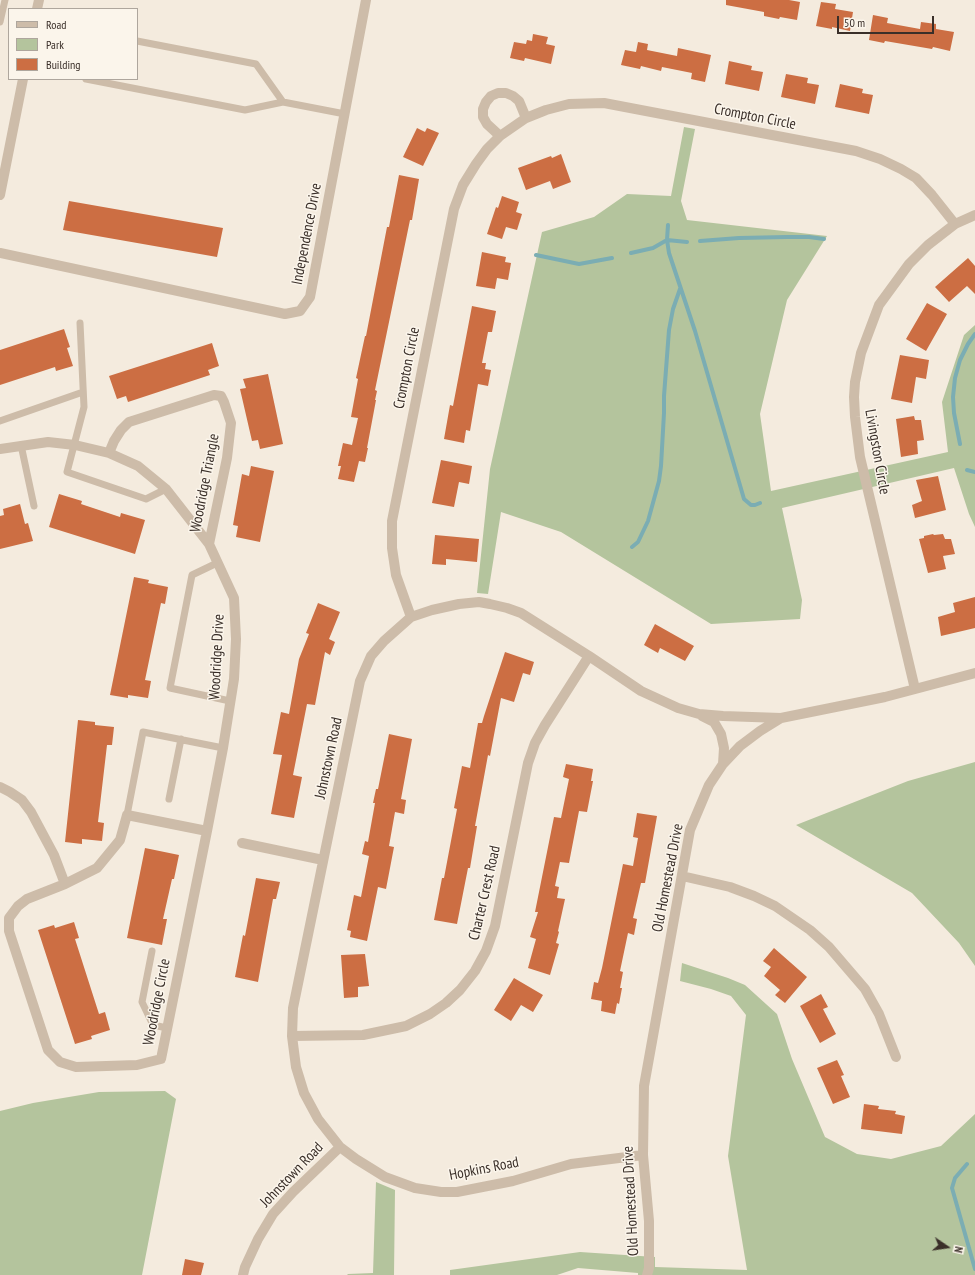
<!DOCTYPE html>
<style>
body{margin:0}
#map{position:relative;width:975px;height:1275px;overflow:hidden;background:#f4ebde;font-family:"PT Sans Narrow",sans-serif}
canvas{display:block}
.legend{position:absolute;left:8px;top:8px;width:130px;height:72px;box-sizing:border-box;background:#fbf5eb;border:1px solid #aea69d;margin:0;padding:5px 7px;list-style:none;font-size:12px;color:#3a2f29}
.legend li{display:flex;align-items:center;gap:8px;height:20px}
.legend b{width:20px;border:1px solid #aea69d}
.north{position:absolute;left:927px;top:1227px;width:40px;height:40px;-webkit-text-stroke:3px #fbf5eb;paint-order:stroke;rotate:103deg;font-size:11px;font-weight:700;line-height:16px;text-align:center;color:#3a2f29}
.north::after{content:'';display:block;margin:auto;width:14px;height:18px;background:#3a2f29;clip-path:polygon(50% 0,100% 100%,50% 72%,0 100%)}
.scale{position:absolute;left:837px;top:16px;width:97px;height:18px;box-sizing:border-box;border:2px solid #3a2f29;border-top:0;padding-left:5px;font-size:12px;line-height:14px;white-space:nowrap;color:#3a2f29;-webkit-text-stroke:3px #fbf5eb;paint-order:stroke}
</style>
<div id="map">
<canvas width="975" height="1275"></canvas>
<ul class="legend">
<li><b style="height:5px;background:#cdbca9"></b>Road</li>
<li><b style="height:11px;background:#b4c49d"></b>Park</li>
<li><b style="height:11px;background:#cc6e43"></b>Building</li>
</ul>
<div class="north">N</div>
<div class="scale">50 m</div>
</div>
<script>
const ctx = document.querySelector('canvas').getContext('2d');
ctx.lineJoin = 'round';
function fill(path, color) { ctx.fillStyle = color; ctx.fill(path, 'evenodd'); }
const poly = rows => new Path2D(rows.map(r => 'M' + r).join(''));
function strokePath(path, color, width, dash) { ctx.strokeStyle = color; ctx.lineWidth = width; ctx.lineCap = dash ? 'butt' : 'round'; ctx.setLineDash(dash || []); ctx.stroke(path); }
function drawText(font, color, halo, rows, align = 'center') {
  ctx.font = font + ' "PT Sans Narrow",sans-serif'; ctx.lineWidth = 3; ctx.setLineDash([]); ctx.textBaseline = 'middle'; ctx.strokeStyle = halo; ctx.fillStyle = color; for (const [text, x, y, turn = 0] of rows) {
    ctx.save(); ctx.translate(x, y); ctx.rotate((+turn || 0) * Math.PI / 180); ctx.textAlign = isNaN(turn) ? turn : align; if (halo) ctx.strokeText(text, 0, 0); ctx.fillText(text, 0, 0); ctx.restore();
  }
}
const green = poly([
 [684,127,695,129,681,201,687,220,827,236,787,300,760,414,771,491,948,452,942,402,964,335,975,325,975,527,969,514,954,468,782,508,802,600,800,619,711,624,561,532,501,512,488,594,477,593,490,469,542,232,594,217,627,194,671,196],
 [975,762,975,966,959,943,912,893,796,825,908,781],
 [682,963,728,978,745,985,777,1014,792,1059,825,1137,857,1154,891,1159,941,1146,975,1114,975,1275,638,1275,638,1273,578,1268,557,1275,450,1275,450,1270,580,1252,655,1257,655,1267,747,1270,728,1156,746,1015,731,996,711,989,680,981],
 [165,1091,176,1099,142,1275,0,1275,0,1111,33,1103,99,1092],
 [376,1182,395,1190,394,1275,347,1275,348,1274,373,1273]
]);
const stream = poly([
 [668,225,667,240,669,253,695,331,744,499,751,505,755,505,760,503],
 [700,241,739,238,787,237,809,237,824,239],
 [631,253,653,248,667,240,687,242],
 [536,255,579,264,612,258],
 [960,444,954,413,953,397,955,378,960,360,968,344,975,334],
 [967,470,975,472],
 [632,547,638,542,648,521,659,481,661,466,664,413,664,396,669,330,673,309,680,289],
 [967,1164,955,1178,952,1188,975,1269]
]);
const building = poly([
 [726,0,789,0,800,2,797,20,780,17,779,19,764,16,764,12,726,5],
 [821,2,836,4,835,9,853,12,850,31,832,27,832,29,816,26],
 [873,15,888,18,887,23,920,29,921,22,936,24,936,29,954,32,950,51,933,47,932,49,885,41,884,43,869,40],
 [533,34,548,37,546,44,555,46,551,64,525,58,524,61,510,58,514,42,526,44,527,40,532,41],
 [638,42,648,44,647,50,677,56,678,48,711,55,705,82,691,79,692,73,662,67,661,71,641,66,640,69,621,65,625,50,636,52],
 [729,61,752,66,751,70,763,72,759,91,725,84],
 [786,74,808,78,807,83,819,85,815,104,781,97],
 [840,84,863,89,862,93,873,95,869,114,835,107],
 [417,128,425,132,427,128,439,133,423,166,403,157],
 [561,154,571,182,553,189,550,181,526,190,518,168,551,156,552,158],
 [399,175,419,179,412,220,410,220,375,390,377,391,375,400,376,400,367,448,368,448,365,462,359,461,354,482,338,479,341,466,338,466,343,443,352,445,358,418,351,417,358,379,356,378,365,336,366,336,387,227,389,227],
 [502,196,519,202,516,212,522,214,517,230,506,227,502,239,487,234,496,207,498,208],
 [69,201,223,228,217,257,63,230],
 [482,252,506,257,505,262,511,263,508,280,497,278,495,289,476,286],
 [968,258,975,266,975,294,967,286,949,302,935,287],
 [927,303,947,314,926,351,906,339],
 [472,306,496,311,492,332,488,332,482,363,486,363,485,369,491,370,488,386,478,384,470,431,466,430,464,443,444,439,450,405,453,406],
 [64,329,70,347,67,348,73,366,56,371,55,367,0,385,0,350],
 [212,343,219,366,208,370,210,375,128,402,126,396,117,399,109,376],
 [900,355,929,360,926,379,916,377,912,403,891,399],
 [268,374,283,444,260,449,258,440,252,441,240,389,246,388,243,379],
 [914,416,915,420,921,420,924,440,917,441,918,454,901,457,896,419],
 [441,460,472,466,469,484,459,482,454,507,432,503],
 [251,466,274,471,260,542,236,537,238,526,233,525,242,474,249,476],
 [938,476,946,510,915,518,912,505,922,501,916,480],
 [59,494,82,501,81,504,120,517,121,513,145,520,135,554,49,527],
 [20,504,25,524,28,523,33,541,0,549,0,516,4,515,3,509],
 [933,534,934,535,943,534,945,539,951,539,955,554,943,556,946,569,928,573,919,539,924,538,924,536],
 [435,535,479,539,477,562,446,559,446,565,432,564],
 [134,577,149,580,148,583,168,587,165,604,161,603,145,680,151,681,148,698,128,695,128,698,110,695],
 [975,597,975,628,941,636,938,617,955,612,953,603],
 [318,603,340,612,329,639,335,642,330,655,325,652,315,705,307,704,293,775,302,777,294,818,271,814,282,755,273,754,281,712,289,714,299,659,309,634,306,633],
 [655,624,694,646,685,661,660,648,658,653,644,645],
 [505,652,534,662,530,675,523,673,514,702,501,698,490,756,488,755,475,826,477,826,470,868,468,868,457,924,434,920,442,878,444,878,457,809,454,808,462,766,470,768,478,723,482,723,484,716],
 [78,720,95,722,95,725,114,727,112,745,107,745,98,822,104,823,102,841,82,839,82,844,65,842],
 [389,734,412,739,401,799,406,800,404,814,395,812,389,846,394,847,386,889,378,887,367,941,350,937,351,931,347,930,354,895,361,897,369,856,362,854,365,841,368,842,375,803,373,803,376,789,378,789],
 [566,764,593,769,591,781,593,781,587,812,579,811,569,863,560,862,555,886,559,887,557,898,565,899,558,931,559,932,556,943,559,944,550,975,528,968,536,939,530,937,538,912,535,912,554,817,561,818,569,779,563,777],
 [637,813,657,816,645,883,641,883,633,918,637,919,634,935,628,933,620,971,623,972,620,988,622,988,619,1004,617,1003,615,1014,601,1011,602,1001,591,999,594,982,598,983,602,968,623,864,633,866,638,838,633,837],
 [145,848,179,855,174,879,172,879,163,919,167,919,162,945,127,938],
 [256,878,280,882,276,899,273,899,258,982,235,977,243,935,245,936],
 [74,922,79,938,75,939,99,1014,105,1012,110,1030,91,1036,92,1039,75,1044,38,930,54,925,55,928],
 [774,948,807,977,785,1003,775,995,780,990,764,976,771,967,763,961],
 [365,954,369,986,358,987,358,997,344,998,341,955],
 [514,978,543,995,533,1012,521,1005,511,1021,494,1010],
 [821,994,828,1007,823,1009,836,1034,820,1043,800,1006],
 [837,1060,844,1075,841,1076,850,1097,833,1104,817,1068],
 [864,1104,879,1106,878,1109,896,1111,895,1114,905,1116,902,1134,861,1129],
 [185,1259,204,1263,201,1275,182,1275]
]);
const lane = poly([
 [0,22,5,0],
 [137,41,256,64,283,102],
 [86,79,245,110,283,102,345,114],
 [80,323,84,407,67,472,146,499,166,489],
 [0,421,83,392],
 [21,445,34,506],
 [217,563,192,575,170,688,230,701],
 [169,799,181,739],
 [127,815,143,732,223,748],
 [152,951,142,1002,153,1025,167,1028]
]);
const street = poly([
 [37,9,39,0],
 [500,136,487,124,483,117,483,109,486,102,491,96,498,93,506,93,513,96,519,101,526,118],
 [0,195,23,79],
 [0,253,285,314,300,311,310,297,366,0],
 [0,449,48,442,75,445,109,453,138,466,166,489,209,544,234,598,236,639,234,679,223,748,207,831],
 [109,453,114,441,121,430,129,422,214,395,221,396,224,402,231,423,227,458,209,544],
 [411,617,396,575,392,548,392,521,454,209,463,185,476,164,487,149,500,136,526,118,546,110,569,104,604,103,856,151,880,159,901,169,916,178,932,195,955,224],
 [915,689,860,457,855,417,854,397,855,382,861,353,879,305,909,264,928,245,955,224,975,215],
 [702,716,714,722,721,734,724,748,723,764],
 [0,787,10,792,22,800,31,812,54,855,65,884],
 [127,815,207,831,161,1059,137,1065,76,1067,60,1062,48,1050,9,931,9,918,18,906,27,899,65,884,97,868,120,840,127,815],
 [242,843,323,860],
 [682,876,730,887,754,896,775,906,810,930,829,947,865,989,879,1014,896,1057],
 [292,1036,363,1035,406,1026,430,1014,446,1003,460,990,475,971,486,951,495,926,528,763,535,743,545,725,589,656],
 [643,1155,571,1164,513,1181,457,1192,441,1192,415,1188,385,1177,356,1159,340,1147,318,1119,304,1093,296,1067,292,1036,293,1008,360,681,371,656,384,641,411,617,432,610,459,604,479,602,490,604,507,608,521,613,589,656,641,691,678,708,699,714,723,716,781,718],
 [243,1275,245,1267,258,1239,273,1214,293,1192,340,1147],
 [647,1275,649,1268,649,1221,643,1155,644,1086,690,830,709,785,723,764,740,746,760,731,781,718,885,697,975,673]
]);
const streetNames = [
 ["Crompton Circle",755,117,11],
 ["Independence Drive",307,234,-79],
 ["Crompton Circle",407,368,-79],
 ["Livingston Circle",877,452,80],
 ["Woodridge Triangle",205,483,-79],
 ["Woodridge Drive",217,657,-87],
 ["Johnstown Road",329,758,-78],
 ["Old Homestead Drive",668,878,-79],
 ["Charter Crest Road",485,893,-77],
 ["Woodridge Circle",157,1002,-79],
 ["Hopkins Road",484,1169,-11],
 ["Johnstown Road",292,1175,-46],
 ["Old Homestead Drive",631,1201,-93]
];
fill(green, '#b4c49d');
strokePath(stream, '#7badb3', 4);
fill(building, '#cc6e43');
strokePath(lane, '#cdbca9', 7);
strokePath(street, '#cdbca9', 10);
drawText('15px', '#3a2f29', '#fbf5eb', streetNames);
</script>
